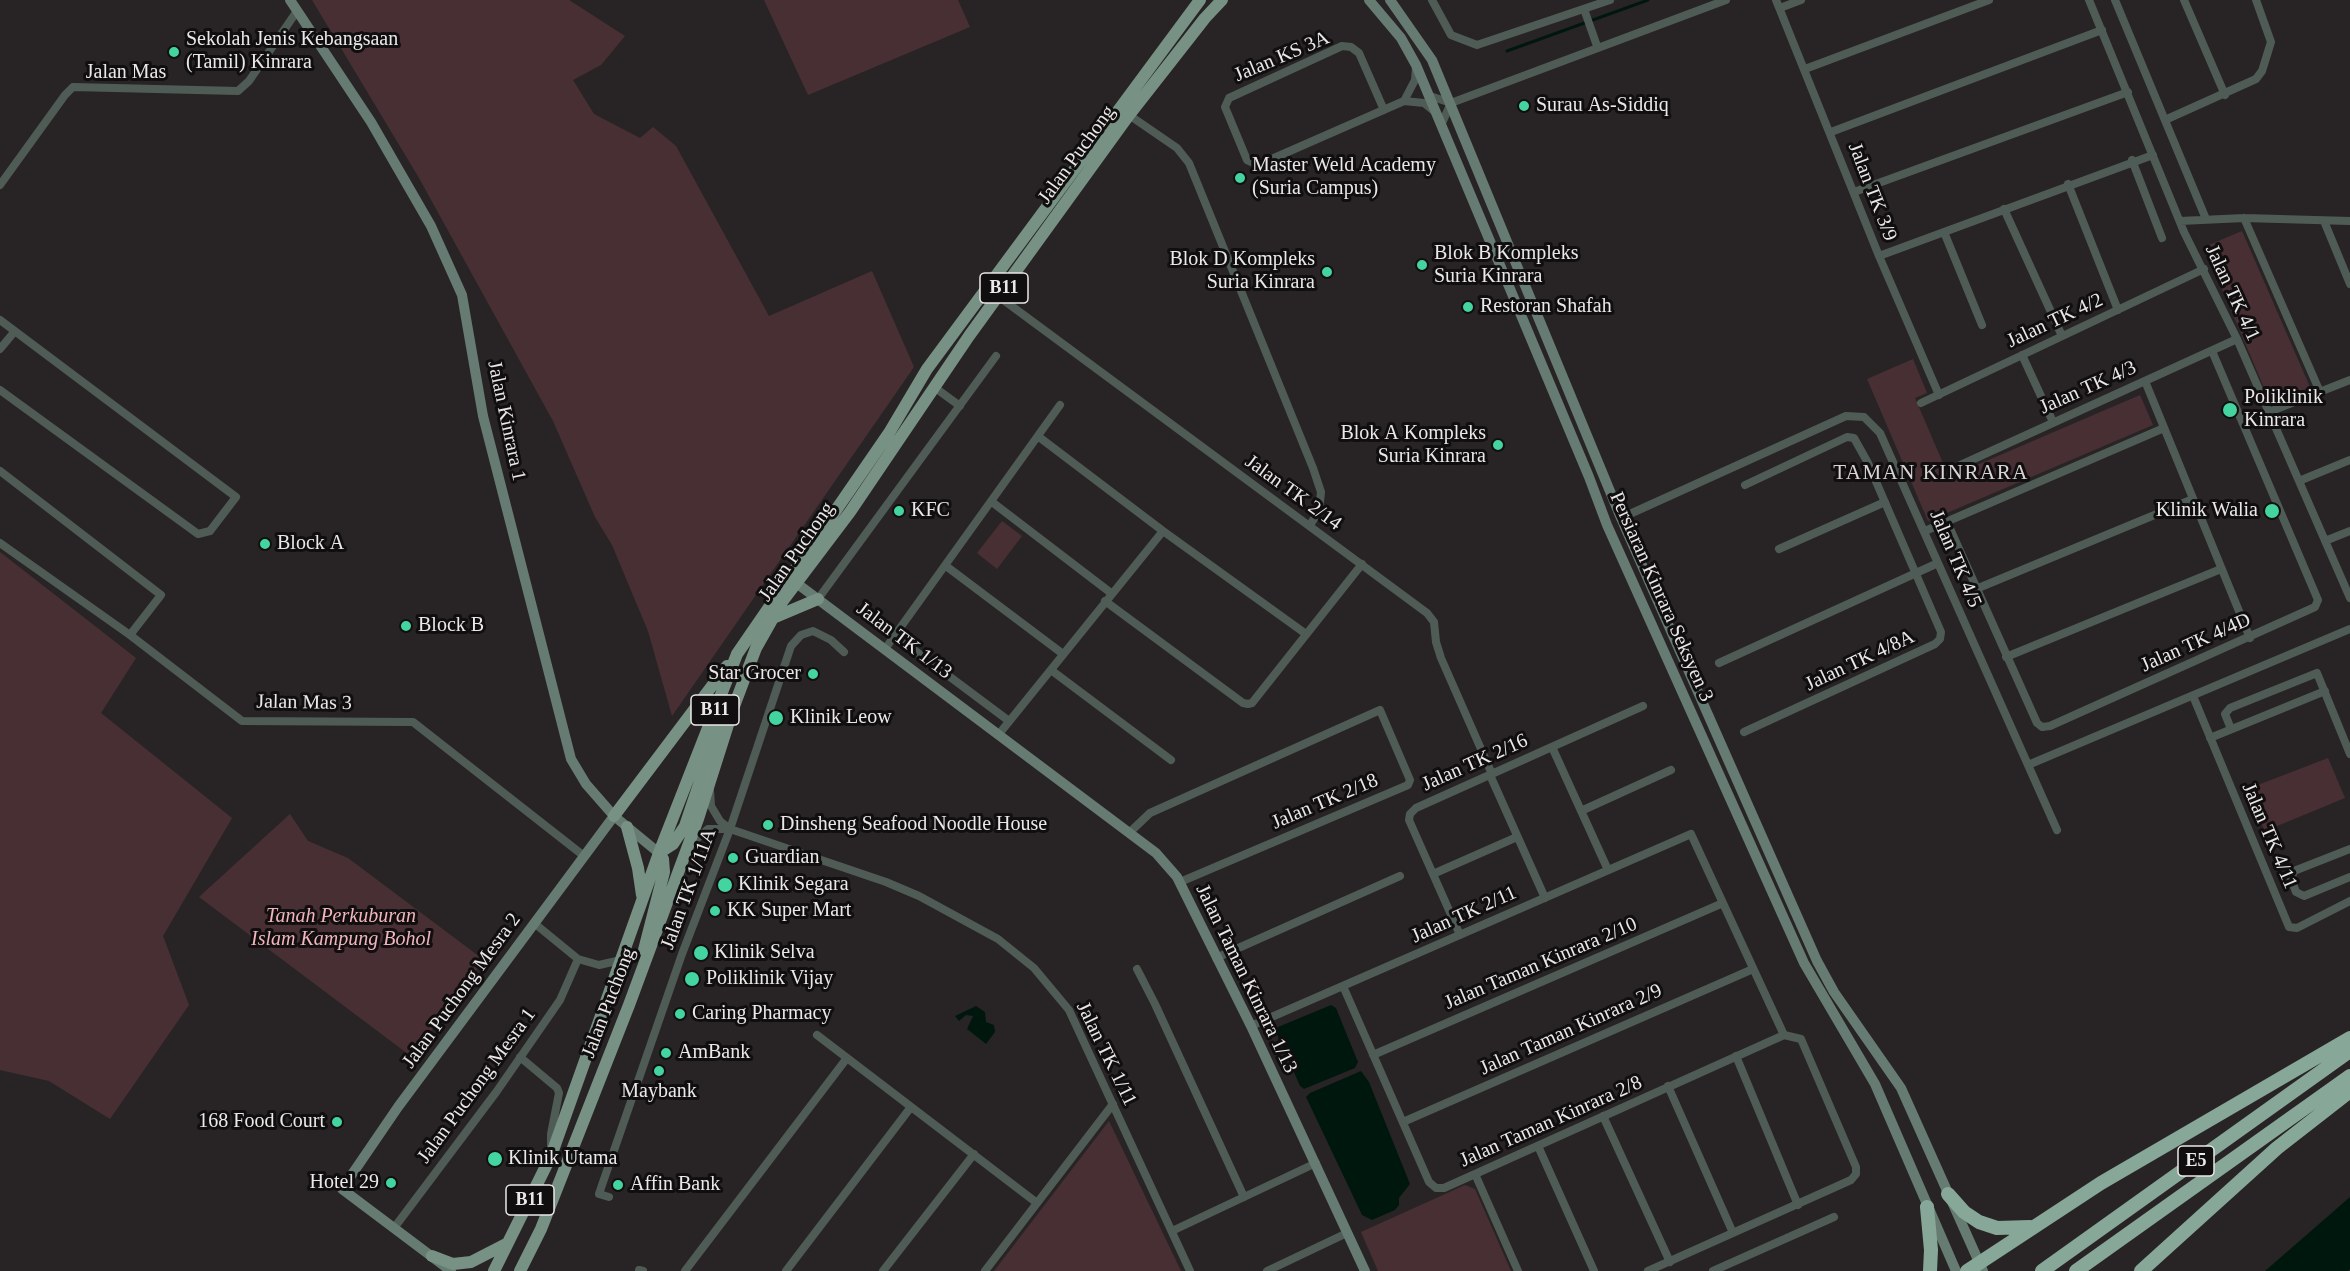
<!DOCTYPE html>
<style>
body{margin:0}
canvas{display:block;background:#282425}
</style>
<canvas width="2350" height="1271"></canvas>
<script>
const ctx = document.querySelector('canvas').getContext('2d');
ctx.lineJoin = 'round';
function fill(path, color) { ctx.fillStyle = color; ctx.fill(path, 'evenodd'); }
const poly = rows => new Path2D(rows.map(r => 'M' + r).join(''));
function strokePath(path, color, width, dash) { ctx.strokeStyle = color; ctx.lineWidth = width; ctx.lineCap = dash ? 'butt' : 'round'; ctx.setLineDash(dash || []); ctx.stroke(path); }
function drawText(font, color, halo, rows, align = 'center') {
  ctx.font = font + ' Georgia,serif'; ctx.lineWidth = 6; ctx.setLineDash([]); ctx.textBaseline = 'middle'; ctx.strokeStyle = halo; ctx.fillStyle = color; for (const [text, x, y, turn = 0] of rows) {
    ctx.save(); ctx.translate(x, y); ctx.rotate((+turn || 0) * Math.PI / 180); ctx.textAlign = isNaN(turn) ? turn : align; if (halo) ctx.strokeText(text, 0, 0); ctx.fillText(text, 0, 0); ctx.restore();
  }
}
const green = poly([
 [312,0,569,0,625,36,601,65,573,80,594,114,640,138,653,127,676,146,769,316,872,271,914,367,672,716,648,631,612,545,595,517,553,421,419,178],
 [764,0,958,0,970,27,808,95],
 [2242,231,2310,387,2271,404,2204,247],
 [1913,359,1927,393,1915,398,1949,477,2140,395,2153,425,1928,521,1867,379],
 [1002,521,1022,536,997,569,977,553],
 [0,552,136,658,101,713,232,818,163,936,189,1005,110,1119,49,1081,0,1070],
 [2328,758,2345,798,2265,831,2245,790],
 [290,814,308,841,348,858,484,960,412,1057,199,897],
 [1109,1121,1181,1271,994,1271],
 [1465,1185,1475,1189,1511,1271,1378,1271,1361,1232]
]);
const water = poly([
 [1331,1005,1336,1008,1358,1062,1355,1068,1304,1089,1300,1086,1276,1032,1278,1027],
 [976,1006,985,1012,986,1022,994,1025,995,1032,986,1044,967,1029,973,1016,966,1015,959,1021,955,1016],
 [1361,1071,1369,1082,1410,1184,1399,1198,1399,1205,1395,1210,1372,1220,1362,1215,1306,1097,1310,1093],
 [2350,1197,2350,1269,2348,1271,2265,1271]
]);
const stream = poly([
 [1507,51,1648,0]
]);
const street = poly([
 [1432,0,1451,35,1477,45,1610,0],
 [1776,0,1879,256,1939,395],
 [2089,0,2184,232,2237,339,2350,598],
 [2115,0,2206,219],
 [2184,0,2225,95],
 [1780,8,1801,0],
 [1584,9,1597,46],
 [1805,69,1989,0],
 [1430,96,1451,103],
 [1404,101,1415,80,1416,67],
 [1451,103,1726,0],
 [1384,110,1359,53,1351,47,1342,46,1229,98,1225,107,1247,160,1258,165,1404,101,1424,103,1435,112],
 [1129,115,1177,148,1189,163,1313,468,1321,492,1319,511,1310,525],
 [2165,120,2256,79,2262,71,2271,42,2256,0],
 [1442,123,1451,103],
 [1831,132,2102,30],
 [2132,160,2162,238],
 [2068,184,2118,310],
 [0,185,65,95,73,87,238,91,249,81,297,11],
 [1854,192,2128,92],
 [2004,209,2062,336],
 [2244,218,2320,392],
 [2180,221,2244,218,2350,221],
 [2324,221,2350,284],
 [1944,232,1982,325],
 [1879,256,2153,155],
 [998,296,1427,613,1434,622,1436,642,1441,658,1492,774],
 [0,320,236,497,210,531,198,534,0,390],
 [0,349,15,331],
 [2022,355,2053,422],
 [2145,381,2250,638],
 [934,387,960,406],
 [1921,403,2204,269],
 [2269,412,2350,380],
 [1039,437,1163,531,1306,634],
 [1954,468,2237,339],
 [0,471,161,595,130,635],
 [2299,481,2350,460],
 [992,502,1111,593],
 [1621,518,1846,416,1864,417,1880,433,2057,830],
 [1947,522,2037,723,2042,727,2050,726,2315,607,2318,600,2212,351],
 [1925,531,2164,428],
 [2325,541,2350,531],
 [0,543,130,635,242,721,413,722,584,856],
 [1779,549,1885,502],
 [946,566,1063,654],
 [1976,589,2193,499],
 [818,599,996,356],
 [1105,601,1243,703,1248,704,1252,703,1362,564],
 [894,635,1009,721],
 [885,649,1060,405],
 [2006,657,2221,569],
 [1719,663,1938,563],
 [1051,670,1171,760],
 [2193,696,2289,927,2297,928,2350,901],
 [2231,729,2225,714,2230,708,2317,673,2350,754],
 [1744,732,1935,644,1940,639,1941,632,1868,463,1854,438,1847,437,1745,485],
 [999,734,1163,531],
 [2210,738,2325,691],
 [1552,747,1608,870],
 [2028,765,2350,629],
 [1490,775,1545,898],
 [710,790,711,806,720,821,730,829],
 [1581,811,1671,770],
 [1129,833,1150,813,1380,710,1410,780,1408,785,1180,882],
 [693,842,708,829,730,829,886,882,919,896,998,939,1034,968,1069,1010,1190,1271],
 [2350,849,2294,871,2291,879,2296,892,2304,896,2350,877],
 [1433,874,1517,837],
 [534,923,578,959,599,965,621,960],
 [1460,935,1409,820,1410,814,1416,808,1643,706],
 [1216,958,1400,876],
 [1137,969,1155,1004,1244,1197],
 [1343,986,1429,1182,1436,1188,1444,1188,1784,1035],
 [1251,1026,1691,834,1784,1035],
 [817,1035,1037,1203],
 [1373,1055,1723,903],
 [1736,1056,1798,1205],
 [520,1057,557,1088,559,1093,551,1134,551,1148],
 [1668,1086,1733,1233],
 [1603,1116,1670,1262],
 [1403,1122,1753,969],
 [1538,1146,1594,1271],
 [1475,1174,1518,1271],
 [609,1197,599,1194,602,1185,682,954,730,829,791,646,801,635,813,631,831,640,844,652],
 [394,1228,497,1091,560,1000,578,959],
 [1172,1231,1316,1163],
 [639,1270,643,1271],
 [685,1271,847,1058],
 [786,1271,911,1107],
 [883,1271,974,1154],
 [985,1271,1113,1104],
 [1267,1271,1347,1233],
 [1648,1271,1851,1180,1856,1174,1856,1167,1801,1039,1784,1035],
 [1713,1271,1834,1217]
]);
const secondary = poly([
 [290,0,371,122,431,226,462,295,483,416,571,759,586,784,614,816,659,853],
 [1369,0,1401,38,1416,65,1589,477,1607,525,1804,963,1875,1084,1956,1271],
 [1390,0,1432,60,1621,518,1817,961,1834,992,1901,1088,1983,1271],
 [791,579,1156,853,1177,877,1251,1026,1365,1271],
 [451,1271,342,1189,398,1107,614,816]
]);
const primary = poly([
 [773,618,818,599],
 [614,816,727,666],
 [627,827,638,868,642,895],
 [659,853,673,844,685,826,725,707],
 [644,950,664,872,663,859,659,853],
 [432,1256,453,1264,471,1262,508,1243],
 [494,1271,551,1156,659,853,737,654,889,433,927,369,1200,0],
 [520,1271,541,1229,629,1005,698,819,733,709,756,648,782,602,850,512,969,336,1129,115,1205,18,1222,0]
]);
const highway = poly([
 [1948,1194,1964,1212,1979,1222,1997,1228,2030,1227],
 [1927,1207,1931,1250,1930,1271],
 [1967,1271,2101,1183,2350,1038],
 [2042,1271,2350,1051],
 [2076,1271,2350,1076],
 [2141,1271,2277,1148,2350,1091]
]);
const markers = [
 [174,52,6,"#43d4a0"],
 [1524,106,6,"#43d4a0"],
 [1240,178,6,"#43d4a0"],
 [1422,265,6,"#43d4a0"],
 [1327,272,6,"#43d4a0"],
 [1468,307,6,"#43d4a0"],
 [2230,410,8,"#43d4a0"],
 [1498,445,6,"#43d4a0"],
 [899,511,6,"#43d4a0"],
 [2272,511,8,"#43d4a0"],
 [265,544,6,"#43d4a0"],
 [406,626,6,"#43d4a0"],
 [813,674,6,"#43d4a0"],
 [776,718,8,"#43d4a0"],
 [768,825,6,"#43d4a0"],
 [733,858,6,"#43d4a0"],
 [725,885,8,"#43d4a0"],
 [715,911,6,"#43d4a0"],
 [701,953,8,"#43d4a0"],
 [692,979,8,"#43d4a0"],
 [680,1014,6,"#43d4a0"],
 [666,1053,6,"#43d4a0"],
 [659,1071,6,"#43d4a0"],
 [337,1122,6,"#43d4a0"],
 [495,1159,8,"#43d4a0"],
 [391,1183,6,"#43d4a0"],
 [618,1185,6,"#43d4a0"]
];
const shields = [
 [1004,288,48],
 [715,710,48],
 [2196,1161,36],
 [530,1200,48]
];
const shieldNames = [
 ["B11",1004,288],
 ["B11",715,710],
 ["E5",2196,1161],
 ["B11",530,1200]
];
const poiNames = [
 ["Sekolah Jenis Kebangsaan",186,40],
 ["(Tamil) Kinrara",186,63],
 ["Surau As-Siddiq",1536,106],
 ["Master Weld Academy",1252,166],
 ["(Suria Campus)",1252,189],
 ["Blok B Kompleks",1434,254],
 ["Suria Kinrara",1434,277],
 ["Blok D Kompleks",1315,260,"right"],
 ["Suria Kinrara",1315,283,"right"],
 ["Restoran Shafah",1480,307],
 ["Poliklinik",2244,398],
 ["Kinrara",2244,421],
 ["Blok A Kompleks",1486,434,"right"],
 ["Suria Kinrara",1486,457,"right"],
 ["KFC",911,511],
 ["Klinik Walia",2258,511,"right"],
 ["Block A",277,544],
 ["Block B",418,626],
 ["Star Grocer",801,674,"right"],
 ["Klinik Leow",790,718],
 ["Dinsheng Seafood Noodle House",780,825],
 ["Guardian",745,858],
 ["Klinik Segara",738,885],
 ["KK Super Mart",727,911],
 ["Klinik Selva",714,953],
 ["Poliklinik Vijay",706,979],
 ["Caring Pharmacy",692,1014],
 ["AmBank",678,1053],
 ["Maybank",659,1092,"center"],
 ["168 Food Court",325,1122,"right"],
 ["Klinik Utama",508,1159],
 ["Hotel 29",379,1183,"right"],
 ["Affin Bank",630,1185]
];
const streetNames = [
 ["Jalan KS 3A",1282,57,-23],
 ["Jalan Mas",126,73],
 ["Jalan Puchong",1077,155,-54],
 ["Jalan TK 3/9",1872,192,69],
 ["Jalan TK 4/1",2232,293,65],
 ["Jalan TK 4/2",2055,321,-25],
 ["Jalan TK 4/3",2088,388,-24],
 ["Jalan Kinrara 1",506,421,78],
 ["Jalan TK 2/14",1293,493,36],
 ["Jalan Puchong",797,552,-55],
 ["Jalan TK 4/5",1955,559,67],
 ["Persiaran Kinrara Seksyen 3",1661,597,66],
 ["Jalan TK 1/13",904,641,37],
 ["Jalan TK 4/4D",2196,643,-24],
 ["Jalan TK 4/8A",1860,661,-25],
 ["Jalan Mas 3",304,703,1],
 ["Jalan TK 2/16",1475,763,-24],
 ["Jalan TK 2/18",1325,802,-23],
 ["Jalan TK 4/11",2269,836,67],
 ["Jalan TK 1/11A",689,889,-70],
 ["Jalan TK 2/11",1464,915,-24],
 ["Jalan Taman Kinrara 2/10",1541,964,-23],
 ["Jalan Taman Kinrara 1/13",1246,979,64],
 ["Jalan Puchong Mesra 2",462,991,-54],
 ["Jalan Puchong",609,1003,-69],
 ["Jalan Taman Kinrara 2/9",1571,1030,-24],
 ["Jalan TK 1/11",1106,1054,64],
 ["Jalan Puchong Mesra 1",477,1086,-54],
 ["Jalan Taman Kinrara 2/8",1551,1122,-24]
];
const parkNames = [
 ["Tanah Perkuburan",341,917],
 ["Islam Kampung Bohol",341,940]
];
const neighbourhoodNames = [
 ["TAMAN KINRARA",1931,473]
];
fill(green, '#472f33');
fill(water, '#00170d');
strokePath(stream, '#00170d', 3);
strokePath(street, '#4f5c56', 8);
strokePath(secondary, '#667b71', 10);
strokePath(primary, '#779285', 12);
strokePath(highway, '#87a798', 14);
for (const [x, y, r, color] of markers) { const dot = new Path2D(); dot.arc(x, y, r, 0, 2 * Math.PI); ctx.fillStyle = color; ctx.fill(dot); strokePath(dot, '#100e0e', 2); }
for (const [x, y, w] of shields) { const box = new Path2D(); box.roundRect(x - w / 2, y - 15, w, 30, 4.5); ctx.fillStyle = '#100e0e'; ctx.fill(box); strokePath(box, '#ebe8e8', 1.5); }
drawText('bold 18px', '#ebe8e8', null, shieldNames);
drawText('20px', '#ebe8e8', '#100e0e', poiNames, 'left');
drawText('20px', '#ebe8e8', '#100e0e', streetNames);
drawText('italic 20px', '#f2b5be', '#100e0e', parkNames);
ctx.letterSpacing = '1.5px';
drawText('21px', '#dad4d5', '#100e0e', neighbourhoodNames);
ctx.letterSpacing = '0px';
</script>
